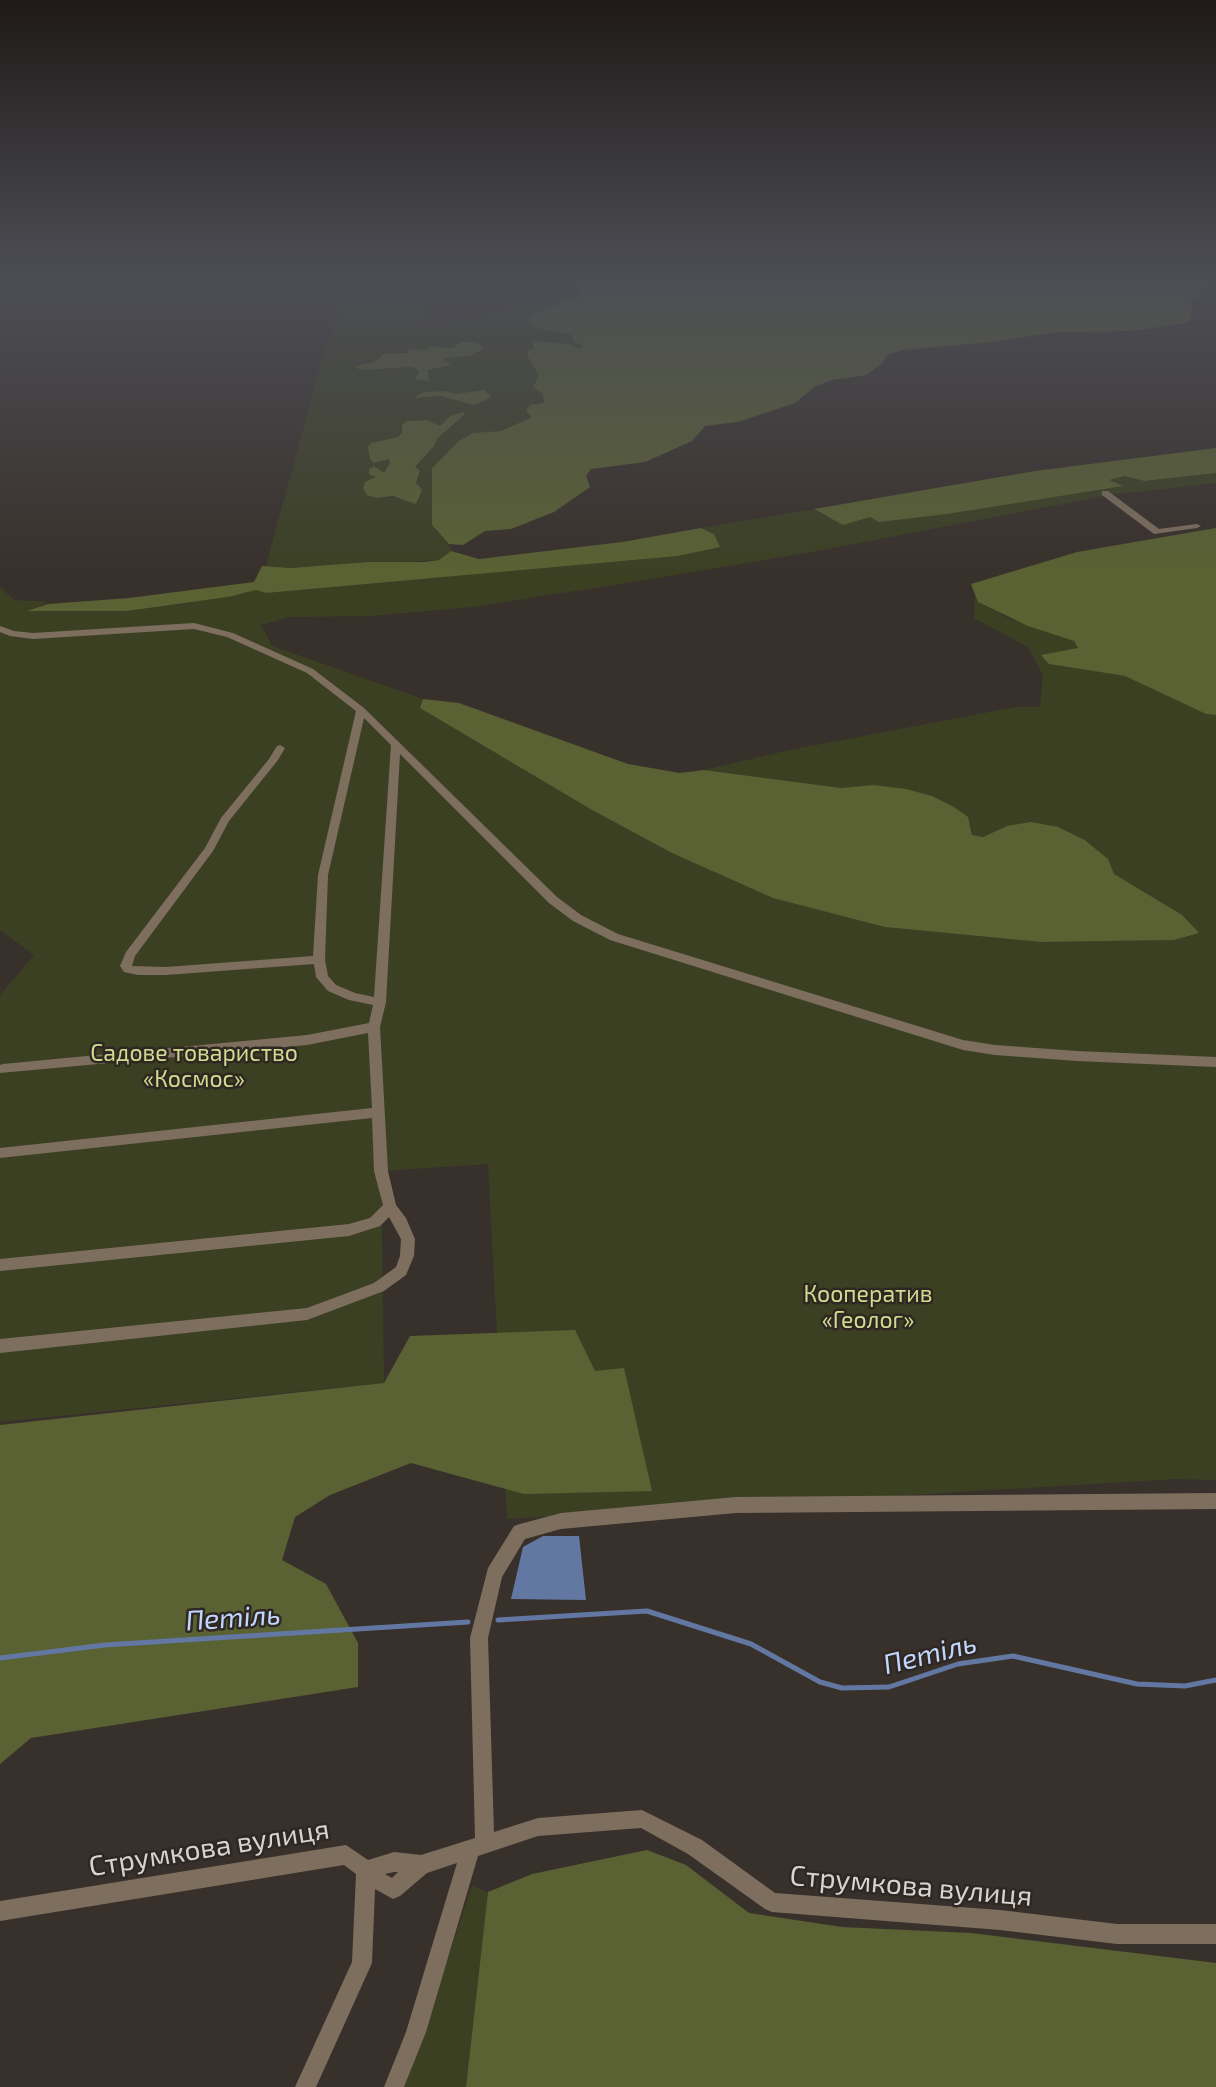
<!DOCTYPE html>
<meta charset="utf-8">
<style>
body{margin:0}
canvas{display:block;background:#38302b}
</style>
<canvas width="1216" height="2087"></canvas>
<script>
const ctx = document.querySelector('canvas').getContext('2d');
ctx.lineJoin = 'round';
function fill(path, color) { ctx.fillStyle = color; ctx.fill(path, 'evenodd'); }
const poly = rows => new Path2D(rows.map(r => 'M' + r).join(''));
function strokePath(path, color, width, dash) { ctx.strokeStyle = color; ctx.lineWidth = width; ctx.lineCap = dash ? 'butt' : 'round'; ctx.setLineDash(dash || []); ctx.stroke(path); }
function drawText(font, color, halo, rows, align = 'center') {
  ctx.font = font + ' "Exo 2",sans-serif'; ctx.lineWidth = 5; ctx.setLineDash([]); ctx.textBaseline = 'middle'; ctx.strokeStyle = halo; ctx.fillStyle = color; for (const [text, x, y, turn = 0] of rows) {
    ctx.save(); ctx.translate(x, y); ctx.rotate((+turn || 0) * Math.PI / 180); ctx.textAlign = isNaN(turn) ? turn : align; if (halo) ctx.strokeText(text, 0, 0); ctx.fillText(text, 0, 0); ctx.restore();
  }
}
const green = poly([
 [404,288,430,312,425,328,570,295,579,290,581,294,565,302,572,335,583,345,582,349,568,344,534,349,531,365,539,376,544,403,532,417,501,431,473,433,459,441,432,468,432,525,449,544,451,551,439,560,265,569,324,353,344,294],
 [457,346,483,351,442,359,444,360,427,370,424,380,419,381,416,374,419,371,412,367,390,370,355,366,374,362,384,354],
 [465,415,437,439,434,446,423,457,415,468,419,476,416,483,399,498,377,498,365,483,375,480,389,468,389,459,374,463,370,459,379,441,398,437,407,421,427,420,440,426,448,419],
 [1216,473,1216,483,1109,495,817,551,652,579,472,607,371,616,289,617,261,625,272,646,423,699,420,708,592,810,672,853,885,927,1041,942,1174,940,1198,933,1114,874,1108,859,1086,840,1058,827,1007,826,983,837,972,835,971,825,873,785,841,788,704,770,790,750,1016,707,1040,707,1043,675,1028,647,974,618,975,593,978,602,1010,619,1074,641,1079,648,1049,664,1125,676,1206,714,1216,715,1216,1480,1176,1479,507,1519,488,1164,381,1171,384,1383,0,1422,0,995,34,955,0,930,0,587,14,600,48,602,29,611,128,611,228,597,256,590,266,593,678,556,719,547,714,534,701,528,814,509,826,517,870,517,879,522,1122,486,1108,480,1125,476,1144,481],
 [472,1886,488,1892,466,2087,405,2087]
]);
const forest = poly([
 [584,282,1201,282,1207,288,1189,304,1193,308,1190,322,1133,331,1058,332,990,342,903,350,889,354,880,365,866,375,832,380,814,387,795,403,738,422,705,426,692,441,645,462,591,469,586,476,590,487,554,512,511,529,485,531,463,545,449,544,432,525,432,468,459,441,473,433,501,431,532,417,526,411,530,405,544,403,543,394,533,387,539,376,528,357,528,351,533,349,533,341,569,344,581,349,583,346,574,342,572,335,534,328,530,321,531,315,581,295,575,285],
 [462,342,476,342,485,348,471,355,443,359,451,365,427,370,430,381,415,380,419,371,412,367,360,370,355,366,374,362,384,354,407,353,408,349,425,350,430,347,452,348],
 [484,390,492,397,474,405,441,396,413,398,424,392,444,391,456,394],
 [464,412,465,414,437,439,434,446,415,467,420,471,416,483,422,490,416,504,393,496,377,498,367,495,363,488,365,482,376,477,369,474,369,469,374,466,384,473,390,463,389,459,374,463,370,459,368,447,371,443,398,437,402,432,402,425,407,421,427,420,440,426,450,416],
 [1216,448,1216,473,1144,481,1125,476,1109,480,1123,486,947,514,879,522,870,517,843,525,814,509,1035,471],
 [701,528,714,534,720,547,678,556,266,593,256,590,228,597,127,611,27,611,48,604,129,598,254,582,262,566,290,568,369,562,425,562,439,560,451,551,479,559,622,542],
 [1216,528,1216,715,1206,714,1125,676,1049,664,1041,655,1078,648,1074,641,1028,626,978,602,971,584,1077,552],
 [423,699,459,703,628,764,680,773,704,770,841,788,873,785,906,789,932,796,954,807,968,817,972,835,983,837,1007,826,1031,822,1058,827,1085,840,1108,859,1114,874,1182,915,1199,933,1174,940,1041,942,885,927,773,898,672,853,592,810,420,708],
 [575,1330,595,1371,624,1368,652,1491,524,1494,411,1463,330,1495,295,1517,282,1560,326,1584,358,1643,358,1687,31,1738,0,1764,0,1425,384,1383,410,1336],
 [647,1850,686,1865,749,1913,842,1927,971,1933,1216,1963,1216,2087,466,2087,488,1892,532,1874]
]);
const water = poly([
 [543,1536,579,1536,586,1600,511,1599,523,1547]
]);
const stream = poly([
 [498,1620,647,1611,751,1644,820,1682,842,1688,889,1687,958,1664,1013,1656,1137,1684,1185,1686,1216,1680],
 [0,1658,105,1645,468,1622]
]);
const minor = poly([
 [1102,491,1108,491,1159,529,1197,524,1201,526,1197,528,1154,534,1102,495,1102,491],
 [194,623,233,633,313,669,364,708,557,897,581,915,618,934,963,1040,995,1045,1077,1051,1216,1057,1216,1067,1077,1061,995,1055,963,1050,610,940,573,921,549,903,400,754,386,1002,380,1027,388,1171,396,1205,406,1218,415,1239,414,1256,406,1275,384,1291,307,1320,0,1353,0,1339,307,1308,374,1283,396,1267,400,1256,401,1239,389,1217,380,1226,349,1236,0,1271,0,1259,349,1224,370,1218,383,1205,374,1171,372,1118,0,1158,0,1148,372,1108,368,1033,307,1045,0,1073,0,1065,3,1064,307,1035,369,1023,373,1005,349,1000,328,991,316,977,314,964,166,975,138,975,124,972,120,966,126,952,205,848,221,818,269,759,277,746,280,745,285,748,278,760,229,821,213,851,135,956,132,966,166,967,313,956,318,875,356,711,307,673,227,637,194,629,33,639,10,636,0,632,0,626,14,631,33,633,194,623],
 [364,718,391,745,374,997,355,993,336,985,328,976,325,960,328,875,364,718],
 [1216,1493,1216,1509,736,1513,561,1529,525,1539,502,1577,488,1638,494,1832,538,1818,642,1810,702,1840,775,1893,1000,1910,1117,1924,1216,1924,1216,1944,1117,1944,1000,1930,772,1912,765,1909,688,1854,641,1828,538,1836,478,1856,426,2032,404,2087,384,2087,406,2032,457,1863,427,1873,400,1896,393,1899,375,1889,372,1963,316,2087,295,2087,352,1962,356,1874,344,1865,0,1921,0,1901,346,1845,368,1860,394,1852,421,1855,475,1838,470,1638,488,1568,514,1526,520,1524,561,1513,736,1497,1216,1493],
 [394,1872,398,1872,392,1878,385,1874,394,1872]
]);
const parkNames = [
 ["Садове товариство",194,1053],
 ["«Космос»",194,1079],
 ["Кооператив",868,1294],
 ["«Геолог»",868,1320]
];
const nearWaternames = [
 ["Петіль",233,1618,-4],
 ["Петіль",930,1654,-14]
];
const nearStreetnames = [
 ["Струмкова вулиця",209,1848,-9],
 ["Струмкова вулиця",911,1886,5]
];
fill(green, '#3c4023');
fill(forest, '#5a6132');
fill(water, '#6278a2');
strokePath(stream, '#6278a2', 5);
fill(minor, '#7e6e5e');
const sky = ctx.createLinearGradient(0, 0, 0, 574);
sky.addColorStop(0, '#1f1a18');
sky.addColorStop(0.49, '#4d4e55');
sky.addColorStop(1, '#4d4e5500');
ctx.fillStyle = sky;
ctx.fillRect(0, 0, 1216, 574);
drawText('23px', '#d1dc90', '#2e2722', parkNames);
drawText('italic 28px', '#c0d6fd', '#2e2722', nearWaternames);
drawText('28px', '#d7d3cf', '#2e2722', nearStreetnames);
</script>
